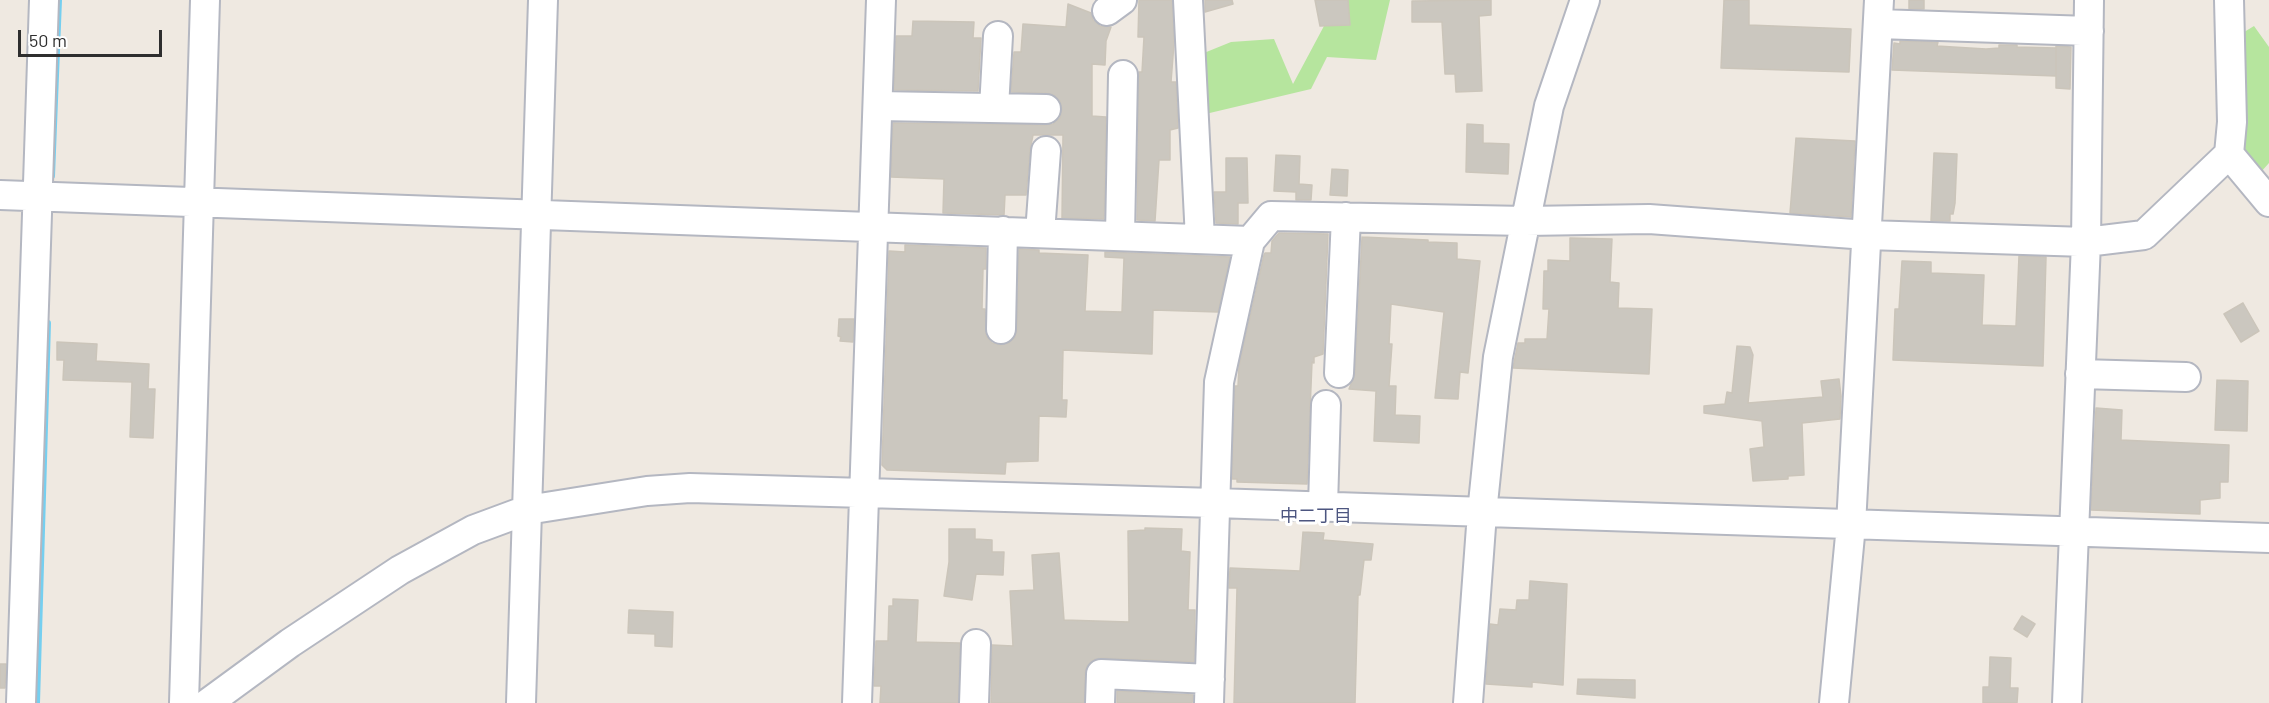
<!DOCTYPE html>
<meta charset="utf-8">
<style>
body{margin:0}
#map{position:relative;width:2269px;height:703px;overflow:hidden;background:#efe9e1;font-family:Barlow,sans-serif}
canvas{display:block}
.scale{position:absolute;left:18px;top:30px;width:144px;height:27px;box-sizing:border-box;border:3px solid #2e2e2e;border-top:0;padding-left:8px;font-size:18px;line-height:21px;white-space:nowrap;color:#2e2e2e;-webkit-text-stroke:4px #fff;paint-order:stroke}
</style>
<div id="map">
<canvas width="2269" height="703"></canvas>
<div class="scale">50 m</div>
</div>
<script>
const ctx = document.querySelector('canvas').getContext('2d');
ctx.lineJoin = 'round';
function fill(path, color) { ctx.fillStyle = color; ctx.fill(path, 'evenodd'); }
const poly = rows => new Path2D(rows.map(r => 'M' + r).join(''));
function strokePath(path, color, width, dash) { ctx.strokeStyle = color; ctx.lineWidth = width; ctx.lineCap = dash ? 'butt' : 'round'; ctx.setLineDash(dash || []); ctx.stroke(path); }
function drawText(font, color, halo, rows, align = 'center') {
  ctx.font = font + ' Barlow,"Noto Sans JP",sans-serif'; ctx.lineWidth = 6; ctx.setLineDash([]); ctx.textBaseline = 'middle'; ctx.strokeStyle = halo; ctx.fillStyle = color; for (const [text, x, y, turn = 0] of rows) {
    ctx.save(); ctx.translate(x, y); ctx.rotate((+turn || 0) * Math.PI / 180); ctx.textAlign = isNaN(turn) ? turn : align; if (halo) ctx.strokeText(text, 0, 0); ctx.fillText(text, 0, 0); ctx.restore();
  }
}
const green = poly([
 [1347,0,1390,0,1376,60,1327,57,1311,89,1197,116,1199,55,1231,42,1274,39,1293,84,1324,26],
 [2254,26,2269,47,2269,163,2260,173,2238,144,2236,37]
]);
const stream = poly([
 [52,176,59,0],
 [37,703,48,323]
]);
const building = poly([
 [1139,0,1172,0,1174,43,1171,82,1176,82,1178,128,1170,130,1170,160,1159,160,1155,221,1137,220,1139,72,1142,72,1144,37,1138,37,1139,0],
 [1205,0,1232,0,1233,4,1205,12,1205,0],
 [1315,0,1348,0,1350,25,1320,26,1315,0],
 [1491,0,1491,15,1479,16,1482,91,1456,92,1455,74,1445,74,1442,22,1412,22,1412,1,1491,0],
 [1724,0,1749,0,1749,25,1851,29,1849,72,1721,68,1724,0],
 [1909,0,1924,0,1924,9,1909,9,1909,0],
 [1068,4,1091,13,1093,20,1100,26,1111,27,1106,41,1105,65,1092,64,1092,116,1106,117,1104,219,1062,218,1063,135,1033,135,1030,150,1026,195,1005,195,1004,215,943,213,944,179,891,177,893,123,1046,125,1053,124,1060,118,1062,109,1060,101,1054,95,1046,93,1011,92,1014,52,1021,52,1023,24,1066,27,1068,4],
 [913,21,974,22,973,38,981,38,978,91,894,90,896,36,912,36,913,21],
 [1900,41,1938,42,1937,46,1986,49,1999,48,1999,45,2017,45,2017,47,2056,48,2056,76,1892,70,1894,43,1900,44,1900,41],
 [2056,46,2071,47,2070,89,2056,88,2056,46],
 [1467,124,1483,125,1483,143,1509,144,1508,174,1466,172,1467,124],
 [1796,138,1855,141,1851,217,1790,213,1796,138],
 [1934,153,1957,154,1955,203,1953,214,1950,214,1950,221,1931,221,1934,153],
 [1276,155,1300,156,1299,184,1312,185,1311,200,1296,200,1296,192,1274,191,1276,155],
 [1226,158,1247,158,1248,203,1238,203,1238,224,1216,223,1214,192,1226,192,1226,158],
 [1332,169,1348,170,1347,196,1330,195,1332,169],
 [1279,233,1328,234,1323,354,1314,357,1314,363,1312,362,1307,484,1237,482,1237,479,1232,479,1235,386,1238,386,1239,366,1264,255,1265,253,1271,253,1272,241,1279,233],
 [1362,237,1428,240,1428,242,1457,243,1457,259,1480,261,1468,373,1460,372,1458,399,1435,398,1444,312,1391,304,1389,344,1392,344,1389,386,1396,386,1395,415,1420,416,1419,443,1374,441,1376,391,1349,389,1355,374,1362,237],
 [1570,238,1612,239,1610,282,1619,283,1618,308,1652,309,1649,374,1513,368,1518,343,1525,343,1525,339,1547,339,1549,309,1543,309,1544,271,1548,271,1548,260,1570,261,1570,238],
 [905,245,986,248,986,269,983,269,982,309,985,309,986,336,992,343,1000,345,1009,343,1015,337,1017,330,1019,249,1039,250,1039,253,1088,255,1085,311,1122,312,1124,258,1105,257,1105,252,1230,257,1218,312,1153,310,1152,354,1063,350,1062,400,1067,400,1066,417,1039,416,1038,461,1006,462,1005,474,887,470,882,465,889,251,905,252,905,245],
 [2019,256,2046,257,2043,366,1893,360,1895,309,1899,309,1902,261,1931,262,1931,273,1984,275,1982,325,2013,326,2016,326,2019,256],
 [2243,303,2259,331,2241,342,2224,314,2243,303],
 [839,319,854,319,853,342,840,341,841,337,838,336,839,319],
 [57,342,97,344,96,361,149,364,148,389,155,389,153,438,130,437,132,382,63,380,64,360,57,360,57,342],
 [1737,346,1750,347,1753,355,1748,403,1823,397,1821,381,1839,379,1841,396,1840,419,1802,423,1804,475,1788,476,1788,479,1753,481,1750,449,1764,447,1762,421,1704,413,1704,406,1725,404,1727,392,1732,393,1737,346],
 [2217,380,2248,381,2247,431,2215,430,2217,380],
 [2096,408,2122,410,2121,440,2229,445,2228,482,2220,482,2220,498,2200,500,2200,514,2091,510,2096,408],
 [1145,528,1182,529,1181,551,1190,552,1188,610,1195,610,1194,662,1101,658,1093,660,1087,666,1085,673,1084,703,991,703,992,645,1013,646,1010,591,1034,590,1032,555,1059,553,1064,620,1129,622,1128,531,1145,530,1145,528],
 [949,529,975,529,975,539,992,540,992,552,1004,552,1003,575,976,574,972,600,944,596,949,562,949,529],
 [1303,532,1324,533,1323,540,1373,544,1371,560,1364,560,1360,595,1358,595,1355,703,1234,703,1237,588,1229,588,1230,568,1300,571,1303,532],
 [1530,581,1567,584,1563,685,1532,682,1532,687,1486,684,1490,624,1498,625,1500,609,1516,610,1517,600,1529,600,1530,581],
 [893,599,918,600,916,642,960,643,958,703,880,703,881,686,874,686,876,641,888,641,889,606,893,606,893,599],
 [629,610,673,612,672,647,655,646,655,634,628,633,629,610],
 [2022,616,2035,624,2027,637,2014,629,2022,616],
 [1990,657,2011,658,2010,688,2018,688,2017,703,1983,703,1983,687,1989,687,1990,657],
 [0,664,6,664,5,688,0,688,0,664],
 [1578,679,1635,680,1635,698,1577,694,1578,679],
 [1117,691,1193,695,1192,703,1117,703,1117,691]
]);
const minor = poly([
 [1188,0,1200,239],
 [1107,11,1122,0],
 [1878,24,2089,31],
 [878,106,1046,109],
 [994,108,998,36],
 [2229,154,2269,202],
 [0,195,1250,241,1271,216,1526,221,1649,219,1867,235,2086,242,2144,235,2229,154,2232,122,2229,0],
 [1040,233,1046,151],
 [1120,236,1123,75],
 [1001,329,1003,231],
 [1339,373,1346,217],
 [2080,374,2186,377],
 [1323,506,1326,405],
 [21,703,44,0],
 [184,703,205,0],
 [208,703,290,643,400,570,473,530,527,510,647,491,690,488,1215,503,2269,538],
 [521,703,543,0],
 [857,703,881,0],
 [974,703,976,644],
 [1100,703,1101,674,1210,679],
 [1209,703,1219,382,1250,241],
 [1468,703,1482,513,1498,357,1549,106,1585,0],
 [1834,703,1851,525,1879,0],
 [2067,703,2086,242,2089,0]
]);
const neighbourhoodNames = [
 ["中二丁目",1316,516]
];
fill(green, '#b6e59e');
strokePath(stream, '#75cff0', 6);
fill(building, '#cbc7bf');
strokePath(building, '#cbc5ba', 1.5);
strokePath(minor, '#b4b7c1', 32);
strokePath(minor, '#fff', 28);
drawText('18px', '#4d5680', '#fff', neighbourhoodNames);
</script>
